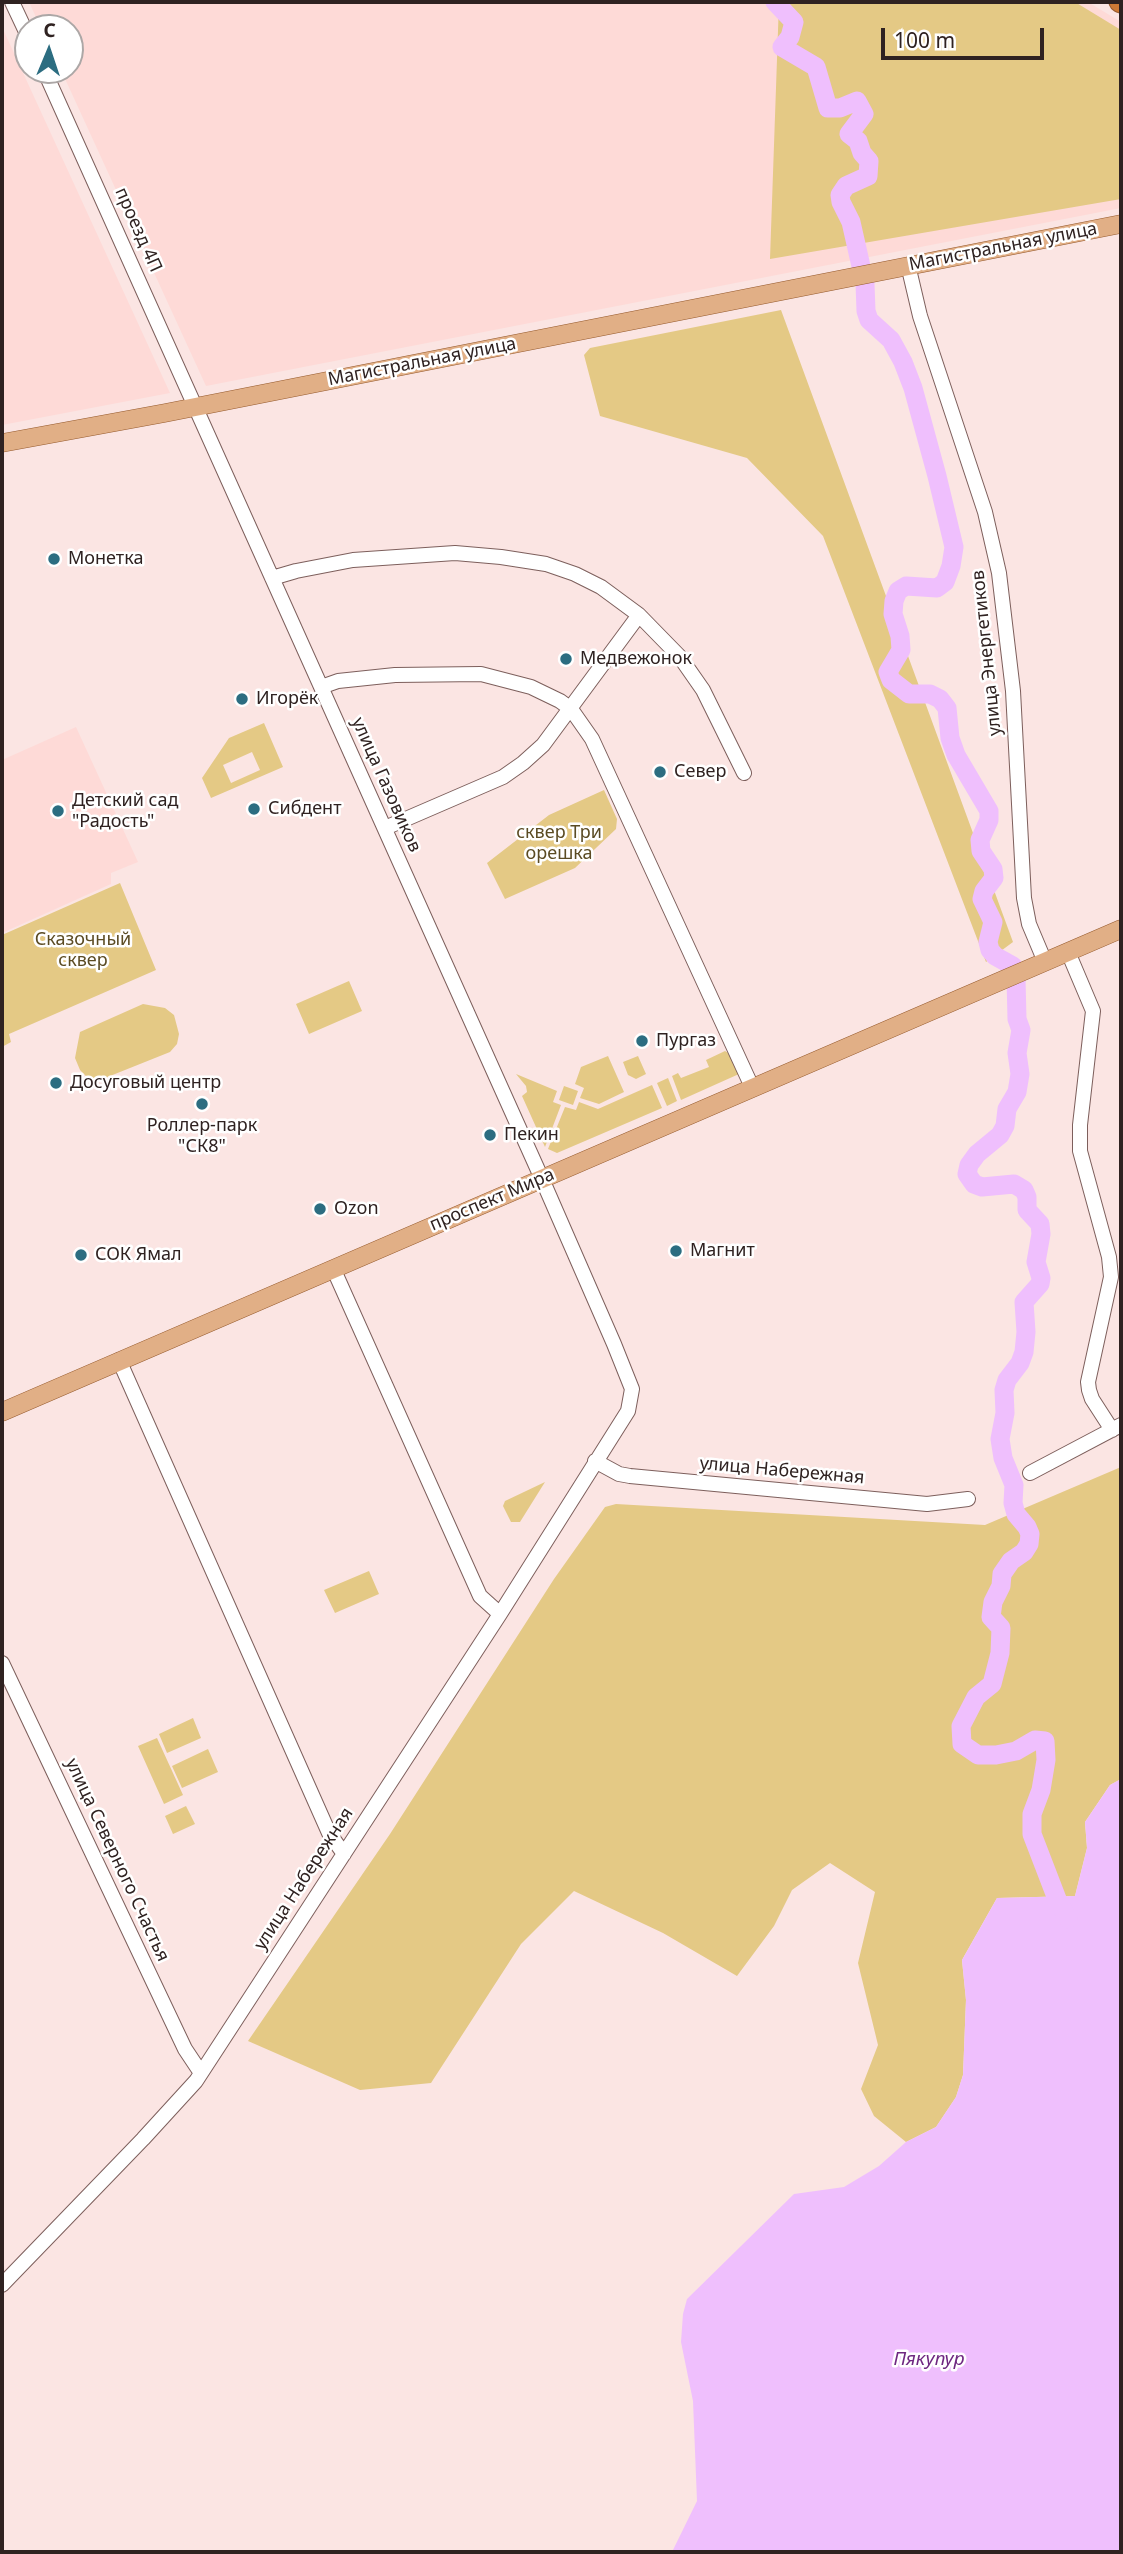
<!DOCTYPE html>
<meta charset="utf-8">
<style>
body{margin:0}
#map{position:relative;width:1123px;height:2554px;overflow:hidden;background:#fbe5e3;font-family:"Noto Sans",sans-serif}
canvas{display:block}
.frame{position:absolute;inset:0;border:4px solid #2f2221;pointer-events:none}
.north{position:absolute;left:14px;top:14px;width:70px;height:70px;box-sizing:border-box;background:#fff;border:2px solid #aca7a6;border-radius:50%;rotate:2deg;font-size:19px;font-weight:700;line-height:28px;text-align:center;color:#2f2221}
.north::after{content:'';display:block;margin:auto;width:24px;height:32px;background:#2c6d81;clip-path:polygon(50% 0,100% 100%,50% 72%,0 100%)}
.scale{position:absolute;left:881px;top:28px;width:163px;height:32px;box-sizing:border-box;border:4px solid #2f2221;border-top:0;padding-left:9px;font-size:21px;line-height:24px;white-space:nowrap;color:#2f2221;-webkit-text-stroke:5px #fff;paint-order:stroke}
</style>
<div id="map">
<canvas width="1123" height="2554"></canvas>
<div class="frame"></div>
<div class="north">С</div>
<div class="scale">100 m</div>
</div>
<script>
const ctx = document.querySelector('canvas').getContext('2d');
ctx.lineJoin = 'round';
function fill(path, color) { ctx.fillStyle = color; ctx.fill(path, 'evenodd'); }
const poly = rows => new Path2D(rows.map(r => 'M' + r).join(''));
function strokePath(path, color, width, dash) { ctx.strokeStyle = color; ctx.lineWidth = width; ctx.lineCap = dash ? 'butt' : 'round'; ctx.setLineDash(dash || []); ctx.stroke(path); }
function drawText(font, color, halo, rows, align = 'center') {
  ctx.font = font + ' "Noto Sans",sans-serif'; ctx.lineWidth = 5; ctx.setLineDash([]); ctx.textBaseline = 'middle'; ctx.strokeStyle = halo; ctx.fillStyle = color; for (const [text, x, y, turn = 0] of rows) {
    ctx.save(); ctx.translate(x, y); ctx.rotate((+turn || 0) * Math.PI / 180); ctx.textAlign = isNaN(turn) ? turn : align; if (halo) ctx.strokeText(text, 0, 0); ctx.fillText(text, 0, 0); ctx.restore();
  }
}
const built = poly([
 [29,2,1088,2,1121,22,1121,208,206,386,61,70,70,70,70,28,41,28],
 [2,27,170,393,2,425],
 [76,727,138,862,111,873,111,884,2,933,2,760]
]);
const green = poly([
 [779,2,1075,2,1121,30,1121,199,770,259],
 [781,310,1013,942,986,962,823,536,747,458,600,416,584,355,590,348],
 [264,723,283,767,211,798,202,778,229,738],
 [252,752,260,770,231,783,223,765],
 [604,790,617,819,616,829,575,868,505,899,487,863,549,815],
 [120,883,156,970,9,1034,11,1042,2,1047,2,935],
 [349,981,362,1011,309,1034,296,1004],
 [143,1004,165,1008,174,1015,179,1034,177,1044,170,1052,100,1080,87,1077,80,1070,75,1058,80,1032],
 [725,1051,730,1054,739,1074,681,1100,672,1076,678,1073,681,1078,709,1067,706,1060],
 [608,1056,624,1092,599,1104,580,1098,584,1088,575,1084,581,1067],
 [638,1056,646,1074,636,1079,628,1075,623,1062],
 [516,1074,557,1091,553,1102,561,1105,545,1147,522,1096,527,1092,526,1086],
 [668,1078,677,1101,667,1106,657,1083],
 [652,1085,662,1108,557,1153,548,1149,565,1107,576,1110,579,1102,598,1109],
 [564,1086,578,1091,573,1105,559,1100],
 [1121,1467,1121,1779,1110,1785,1085,1822,1087,1848,1075,1896,997,1898,962,1960,966,2000,963,2075,956,2097,936,2127,906,2142,874,2116,861,2089,878,2045,858,1963,875,1892,830,1863,792,1890,774,1926,737,1976,663,1933,574,1891,521,1944,431,2083,360,2090,248,2041,390,1834,554,1579,605,1507,616,1504,985,1525],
 [545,1482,520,1522,511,1522,503,1506,505,1501],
 [369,1571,379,1594,335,1613,324,1590],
 [193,1718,201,1738,167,1753,159,1734],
 [157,1738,183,1795,164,1804,138,1746],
 [208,1749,218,1772,182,1788,172,1766],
 [186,1806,195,1824,173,1834,165,1816]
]);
const water = poly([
 [1121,1779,1121,2552,672,2552,697,2501,693,2401,681,2342,683,2314,687,2299,794,2194,844,2187,879,2166,906,2142,936,2127,956,2097,963,2075,966,2000,962,1960,997,1898,1075,1896,1087,1848,1085,1822,1110,1785]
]);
const river = poly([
 [775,2,794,22,790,37,782,47,816,67,828,108,840,108,857,101,864,114,849,134,858,141,862,153,869,161,868,176,846,186,840,195,841,202,851,222,865,284,866,311,869,320,891,340,903,362,913,388,937,476,954,547,951,566,945,582,937,588,906,586,898,591,894,601,893,614,900,636,901,650,888,672,891,680,909,694,930,694,940,699,947,708,950,738,956,755,989,811,989,820,980,840,981,851,993,869,994,878,984,891,982,899,993,922,988,942,990,950,995,956,1013,966,1016,978,1017,1019,1021,1030,1017,1053,1020,1074,1017,1092,1007,1109,1005,1126,1000,1135,977,1154,969,1165,967,1174,974,1184,982,1187,1014,1184,1024,1190,1027,1197,1027,1210,1040,1224,1041,1234,1036,1262,1041,1278,1040,1284,1024,1302,1026,1332,1024,1352,1020,1363,1007,1380,1004,1390,1005,1413,1000,1439,1003,1458,1014,1485,1013,1503,1016,1514,1027,1527,1030,1534,1029,1544,1024,1552,1011,1561,1002,1574,1001,1586,993,1602,991,1617,1001,1628,1000,1653,992,1684,976,1697,961,1726,962,1744,978,1755,996,1755,1016,1751,1035,1740,1045,1741,1046,1760,1041,1790,1032,1814,1032,1834,1057,1899,1068,1919]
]);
const minor = poly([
 [12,2,28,36],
 [908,265,920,316,985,512,999,573,1013,691,1024,898,1029,924,1045,962],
 [272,578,296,571,353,560,455,553,501,557,546,564,575,574,601,587,639,615,680,657,703,690,744,773],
 [321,687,338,681,395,675,481,674,531,687,560,701,571,709,592,739,752,1087],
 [385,828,503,777,523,763,543,745,639,615],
 [1068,952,1093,1011,1080,1125,1080,1151,1109,1257,1111,1277,1088,1382,1089,1390,1092,1399,1112,1430],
 [333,1268,480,1596,500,1614],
 [119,1360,329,1833,344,1854],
 [595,1461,619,1474,630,1476,927,1504,968,1499],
 [1030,1473,1121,1425],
 [2,1663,185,2049,201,2073],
 [2,2285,143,2139,196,2081,500,1614,628,1411,632,1389,614,1344,542,1179,44,70]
]);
const major = poly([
 [2,443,165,413,1121,224],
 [2,1412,1121,929]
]);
const highway = poly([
 [1119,2,1121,3]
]);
const markers = [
 [54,559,7,"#2c6d81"],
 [566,659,7,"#2c6d81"],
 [242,699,7,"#2c6d81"],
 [660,772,7,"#2c6d81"],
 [254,809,7,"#2c6d81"],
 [58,811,7,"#2c6d81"],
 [642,1041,7,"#2c6d81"],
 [56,1083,7,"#2c6d81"],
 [202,1104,7,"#2c6d81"],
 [490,1135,7,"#2c6d81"],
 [320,1209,7,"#2c6d81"],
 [676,1251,7,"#2c6d81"],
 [81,1255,7,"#2c6d81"]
];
const streetNames = [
 ["проезд 4П",138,230,66],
 ["Магистральная улица",1003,247,-11],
 ["Магистральная улица",422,362,-11],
 ["улица Энергетиков",987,653,-96],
 ["улица Газовиков",386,785,66],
 ["проспект Мира",492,1200,-23],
 ["улица Набережная",782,1471,5],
 ["улица Северного Счастья",117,1860,65],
 ["улица Набережная",304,1879,-57]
];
const poiNames = [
 ["Монетка",68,559],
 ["Медвежонок",580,659],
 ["Игорёк",256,699],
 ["Север",674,772],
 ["Детский сад",72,801],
 ["\"Радость\"",72,822],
 ["Сибдент",268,809],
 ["Пургаз",656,1041],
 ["Досуговый центр",70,1083],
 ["Роллер-парк",202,1126,"center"],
 ["\"СК8\"",202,1147,"center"],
 ["Пекин",504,1135],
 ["Ozon",334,1209],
 ["Магнит",690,1251],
 ["СОК Ямал",95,1255]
];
const parkNames = [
 ["сквер Три",559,833],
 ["орешка",559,854],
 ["Сказочный",83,940],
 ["сквер",83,961]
];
const waterNames = [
 ["Пякупур",929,2360]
];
fill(built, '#fedad7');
fill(green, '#e4c985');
fill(water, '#efbffd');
strokePath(river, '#efbffd', 19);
strokePath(minor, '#7d5f5c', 16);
strokePath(major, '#965b2e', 19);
strokePath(highway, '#965b2e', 21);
strokePath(minor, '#fff', 14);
strokePath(major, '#e1af86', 18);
strokePath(highway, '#cd7935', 19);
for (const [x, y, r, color] of markers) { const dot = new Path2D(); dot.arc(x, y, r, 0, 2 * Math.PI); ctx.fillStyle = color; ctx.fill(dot); strokePath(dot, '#fff', 2.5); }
drawText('18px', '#2f2221', '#fff', streetNames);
drawText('18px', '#2f2221', '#fff', poiNames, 'left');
drawText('18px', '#5b4b23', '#fff', parkNames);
drawText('italic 19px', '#6f2881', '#fff', waterNames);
</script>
